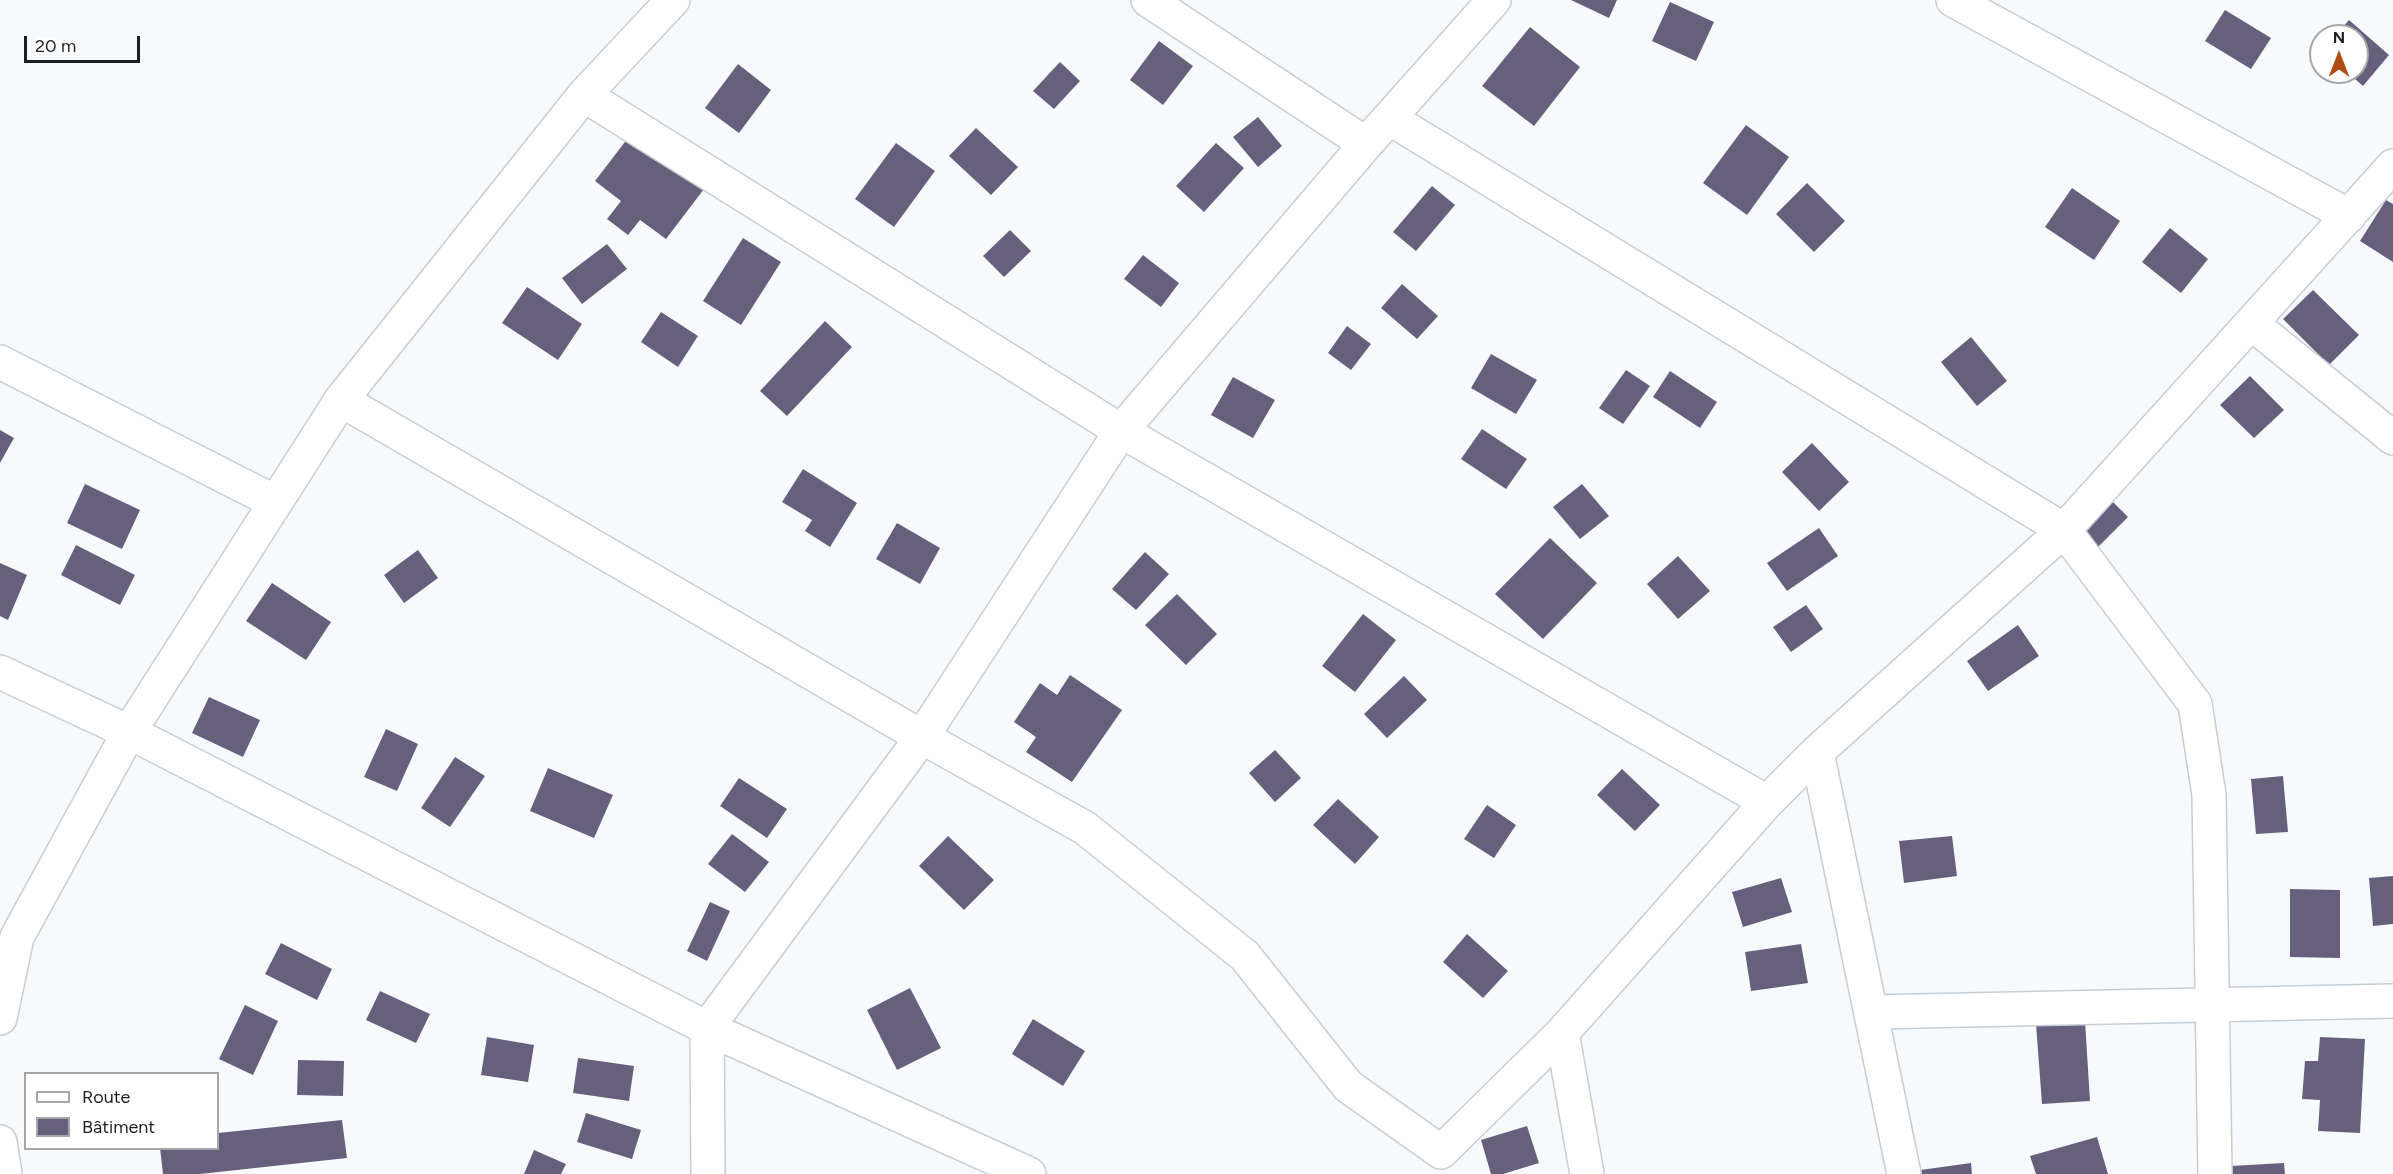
<!DOCTYPE html>
<meta charset="utf-8">
<style>
body{margin:0}
#map{position:relative;width:2393px;height:1174px;overflow:hidden;background:#f6fafd;font-family:Figtree,sans-serif}
canvas{display:block}
.legend{position:absolute;left:24px;top:1072px;width:195px;height:78px;box-sizing:border-box;background:#fff;border:2px solid #a5a6a7;margin:0;padding:8px 10px;list-style:none;font-size:18px;color:#1d2023}
.legend li{display:flex;align-items:center;gap:12px;height:30px}
.legend b{width:30px;border:2px solid #a5a6a7}
.north{position:absolute;left:2309px;top:24px;width:60px;height:60px;box-sizing:border-box;background:#fff;border:2px solid #a5a6a7;border-radius:50%;rotate:0deg;font-size:16px;font-weight:700;line-height:24px;text-align:center;color:#1d2023}
.north::after{content:'';display:block;margin:auto;width:21px;height:27px;background:#b04d12;clip-path:polygon(50% 0,100% 100%,50% 72%,0 100%)}
.scale{position:absolute;left:24px;top:36px;width:116px;height:27px;box-sizing:border-box;border:3px solid #1d2023;border-top:0;padding-left:8px;font-size:18px;line-height:21px;white-space:nowrap;color:#1d2023;-webkit-text-stroke:4px #fff;paint-order:stroke}
</style>
<div id="map">
<canvas width="2393" height="1174"></canvas>
<ul class="legend">
<li><b style="height:8px;background:#fff"></b>Route</li>
<li><b style="height:16px;background:#67607d"></b>Bâtiment</li>
</ul>
<div class="north">N</div>
<div class="scale">20 m</div>
</div>
<script>
const ctx = document.querySelector('canvas').getContext('2d');
ctx.lineJoin = 'round';
function fill(path, color) { ctx.fillStyle = color; ctx.fill(path, 'evenodd'); }
const poly = rows => new Path2D(rows.map(r => 'M' + r).join(''));
function strokePath(path, color, width, dash) { ctx.strokeStyle = color; ctx.lineWidth = width; ctx.lineCap = dash ? 'butt' : 'round'; ctx.setLineDash(dash || []); ctx.stroke(path); }
const building = poly([
 [1571,0,1617,0,1609,18],
 [1670,2,1714,22,1696,61,1652,41],
 [2225,10,2271,38,2251,69,2205,41],
 [2349,20,2389,55,2363,86,2347,72,2357,72,2357,36,2335,36],
 [1530,27,1580,67,1534,126,1482,86],
 [1159,41,1193,66,1163,105,1130,80],
 [1060,62,1080,81,1054,109,1033,91],
 [738,64,771,90,739,133,705,108],
 [1258,117,1282,146,1258,167,1233,137],
 [1746,125,1789,157,1747,215,1703,183],
 [976,128,1018,167,991,195,949,156],
 [631,134,704,189,666,239,640,220,628,235,607,219,621,201,595,181],
 [896,143,935,171,894,227,855,199],
 [1216,143,1244,168,1204,212,1176,186],
 [1807,183,1845,221,1814,252,1776,214],
 [1432,186,1455,205,1416,251,1393,232],
 [2072,188,2120,221,2094,260,2045,227],
 [2386,200,2393,204,2393,262,2360,241],
 [2170,228,2208,259,2181,293,2142,262],
 [1010,230,1031,251,1004,277,983,256],
 [743,238,781,262,741,325,703,301],
 [607,244,627,269,582,304,562,278],
 [1143,255,1179,283,1161,307,1124,279],
 [1402,284,1438,316,1417,339,1381,308],
 [527,287,582,324,558,360,502,323],
 [2313,290,2359,335,2329,365,2283,319],
 [661,312,698,336,678,367,641,342],
 [825,321,852,347,787,416,760,391],
 [1347,326,1371,344,1351,370,1328,353],
 [1971,337,2007,381,1977,406,1941,362],
 [1491,354,1537,380,1516,414,1471,388],
 [1626,370,1650,386,1623,424,1599,408],
 [1670,371,1717,402,1700,428,1653,397],
 [2250,376,2284,410,2254,438,2220,405],
 [1233,377,1275,400,1253,438,1211,415],
 [1482,429,1527,459,1506,489,1461,459],
 [0,430,14,438,0,463],
 [1812,443,1849,482,1819,511,1782,472],
 [803,469,857,503,830,547,805,531,812,520,782,502],
 [85,484,140,510,122,549,67,523],
 [1582,484,1609,516,1580,539,1553,507],
 [2101,490,2128,517,2089,556,2061,529],
 [897,523,940,548,920,584,876,559],
 [1819,528,1838,556,1787,591,1767,563],
 [1550,538,1597,583,1543,639,1495,594],
 [76,545,135,575,120,605,61,575],
 [418,550,438,578,404,603,384,575],
 [1145,552,1169,574,1136,610,1112,589],
 [1678,556,1710,591,1678,619,1647,584],
 [0,563,27,575,8,620,0,616],
 [272,583,331,622,306,660,246,621],
 [1177,594,1217,634,1186,665,1145,625],
 [1806,605,1823,629,1791,652,1773,627],
 [1363,614,1396,640,1355,692,1322,666],
 [2018,625,2039,656,1988,691,1967,661],
 [1070,675,1122,710,1072,782,1026,752,1036,737,1014,722,1040,683,1057,695],
 [1404,676,1427,700,1387,738,1364,714],
 [209,697,260,720,243,757,192,733],
 [386,729,418,744,397,791,364,777],
 [1275,750,1301,778,1275,802,1249,773],
 [455,757,485,776,450,827,421,808],
 [548,768,613,795,594,838,530,811],
 [1622,769,1660,805,1635,831,1597,795],
 [2283,776,2288,832,2256,834,2251,779],
 [739,778,787,809,767,838,720,806],
 [1338,799,1379,837,1355,864,1313,825],
 [1487,805,1516,825,1494,858,1464,839],
 [732,834,769,862,745,892,708,864],
 [948,836,994,880,964,910,919,866],
 [1952,836,1957,876,1904,883,1899,841],
 [2393,876,2393,924,2373,926,2369,878],
 [1781,878,1792,912,1743,927,1732,892],
 [2290,889,2340,890,2340,958,2290,957],
 [710,902,730,911,707,961,687,951],
 [1467,934,1508,971,1483,998,1443,962],
 [281,943,332,969,317,1000,265,974],
 [1801,944,1808,983,1751,991,1745,952],
 [910,988,941,1048,897,1070,867,1010],
 [380,991,430,1014,416,1043,366,1020],
 [245,1005,278,1021,253,1075,219,1059],
 [1033,1019,1085,1051,1063,1086,1012,1054],
 [2085,1021,2090,1101,2042,1104,2036,1024],
 [487,1037,534,1045,528,1082,481,1075],
 [2320,1037,2365,1039,2360,1133,2318,1131,2320,1100,2302,1099,2305,1061,2318,1061],
 [578,1058,634,1066,629,1101,573,1093],
 [298,1060,344,1061,343,1096,297,1095],
 [586,1113,641,1130,632,1159,577,1142],
 [342,1120,347,1158,200,1174,163,1174,160,1148,218,1148,218,1133],
 [1527,1126,1539,1163,1503,1174,1491,1174,1481,1140],
 [2097,1137,2108,1174,2036,1174,2030,1156],
 [534,1150,566,1164,561,1174,524,1174],
 [1971,1163,1972,1174,1906,1174,1906,1172],
 [2284,1163,2285,1174,2231,1174,2231,1166]
]);
const street = poly([
 [1148,0,1366,144],
 [1953,0,2349,216],
 [584,95,1121,431,1767,802],
 [1389,118,2064,530,2195,704,2209,795,2215,1174],
 [2251,323,2393,438],
 [0,362,275,502],
 [341,400,922,737,1085,828,1245,956,1348,1086,1441,1152,1562,1033,1767,802,1817,752,2064,530,2393,166],
 [0,672,129,732,707,1028,1029,1174],
 [1817,752,1904,1174],
 [1871,1012,2393,1001],
 [1562,1033,1587,1174],
 [708,1174,707,1028,922,737,1121,431,1366,144,1494,0]
]);
const secondary = poly([
 [0,1018,17,937,129,732,341,400,584,95,673,0],
 [0,1142,5,1174]
]);
fill(building, '#67607d');
strokePath(street, '#c5ced6', 36);
strokePath(secondary, '#c5ced6', 36);
strokePath(street, '#fff', 33);
strokePath(secondary, '#fff', 33);
</script>
